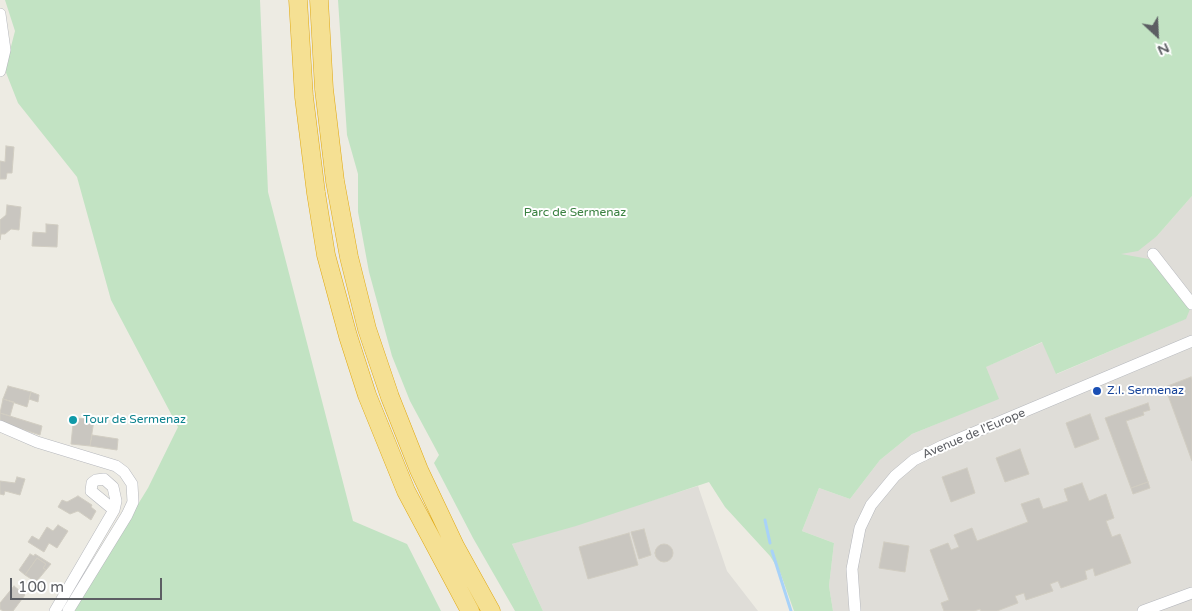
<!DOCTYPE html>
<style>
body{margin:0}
#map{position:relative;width:1192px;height:611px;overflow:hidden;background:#edebe3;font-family:"Varela Round",sans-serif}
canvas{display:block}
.north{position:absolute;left:1132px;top:10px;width:50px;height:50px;-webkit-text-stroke:4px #fff;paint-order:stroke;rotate:155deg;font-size:14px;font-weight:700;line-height:20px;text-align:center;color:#5c5e63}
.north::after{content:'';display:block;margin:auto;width:18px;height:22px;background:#5c5e63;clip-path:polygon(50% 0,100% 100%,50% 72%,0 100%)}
.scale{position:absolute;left:10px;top:578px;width:152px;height:22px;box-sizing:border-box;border:2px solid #5c5e63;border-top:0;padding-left:6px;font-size:15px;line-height:18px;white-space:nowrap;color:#5c5e63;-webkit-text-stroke:4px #fff;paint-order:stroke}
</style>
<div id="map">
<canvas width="1192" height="611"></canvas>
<div class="north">N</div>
<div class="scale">100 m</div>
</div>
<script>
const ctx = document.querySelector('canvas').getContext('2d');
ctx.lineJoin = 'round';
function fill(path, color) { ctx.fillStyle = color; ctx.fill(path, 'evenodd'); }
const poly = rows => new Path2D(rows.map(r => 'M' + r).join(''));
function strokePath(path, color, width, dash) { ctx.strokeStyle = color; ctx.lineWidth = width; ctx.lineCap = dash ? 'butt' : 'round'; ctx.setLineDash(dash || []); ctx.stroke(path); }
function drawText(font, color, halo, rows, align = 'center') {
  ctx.font = font + ' "Varela Round",sans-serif'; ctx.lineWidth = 4; ctx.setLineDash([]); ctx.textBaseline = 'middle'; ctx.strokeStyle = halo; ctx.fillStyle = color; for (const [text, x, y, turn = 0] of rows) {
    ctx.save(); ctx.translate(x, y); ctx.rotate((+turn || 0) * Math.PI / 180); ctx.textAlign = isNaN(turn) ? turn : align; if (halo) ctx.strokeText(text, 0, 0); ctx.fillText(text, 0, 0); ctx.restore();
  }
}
const industrial = poly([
 [1192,196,1192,611,833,611,829,586,834,543,802,531,819,488,850,499,880,460,912,434,951,418,985,367,1043,342,1057,374,1185,319,1119,254,1157,236],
 [698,486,727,571,758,611,543,611,512,544]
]);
const green = poly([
 [5,0,260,0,268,192,353,521,407,544,441,611,72,611,148,488,178,427,111,300,77,177,18,103,5,70,15,31],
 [338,0,1192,0,1192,196,1157,236,1138,251,1121,254,1149,259,1190,309,1186,319,1056,374,1042,342,986,367,999,399,912,434,880,460,850,499,819,488,802,531,834,543,829,586,833,611,794,611,780,572,770,556,725,507,709,482,576,526,512,544,543,611,515,611,473,538,434,463,439,455,410,401,392,356,369,272,358,212,358,174,347,135]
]);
const stream = poly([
 [765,520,770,543],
 [772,551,791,611]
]);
const building = poly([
 [6,146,14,147,12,173,7,173,6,179,0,179,0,161,5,162,6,146],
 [7,205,21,207,19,230,11,229,5,234,1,234,0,240,0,220,6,215,7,205],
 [46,224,58,225,57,247,32,246,33,232,46,233,46,224],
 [1191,377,1192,380,1192,461,1165,387,1191,377],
 [8,386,31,392,27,407,3,399,8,386],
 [31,392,39,395,38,402,29,399,31,392],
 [3,399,14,402,10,416,0,413,3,399],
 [1148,403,1150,410,1143,412,1144,415,1126,421,1148,482,1131,488,1105,418,1148,403],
 [0,413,42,426,40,435,0,422,0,413],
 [1090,414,1099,439,1075,448,1066,423,1090,414],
 [77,418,94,420,90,446,71,444,73,424,76,424,77,418],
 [92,435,118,439,117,450,90,446,92,435],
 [1020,449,1029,474,1005,482,996,458,1020,449],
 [967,468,975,493,951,502,942,477,967,468],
 [17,477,25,479,20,495,5,491,4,495,0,494,0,481,15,483,17,477],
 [1148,482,1150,488,1133,494,1131,488,1148,482],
 [1082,483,1089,501,1106,494,1114,518,1106,521,1112,537,1120,534,1131,563,1095,576,1093,568,1085,571,1087,579,1061,588,1058,581,1050,584,1053,591,1026,600,1024,593,1015,596,1018,603,997,611,981,611,980,609,974,611,944,611,941,603,949,600,930,550,948,543,951,550,959,547,954,535,972,528,977,541,1028,522,1021,504,1039,498,1043,509,1068,501,1064,489,1082,483],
 [78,496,92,505,91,507,96,511,91,520,78,511,70,514,58,507,62,500,67,502,78,496],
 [58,525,68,531,57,548,49,543,44,552,28,542,32,536,39,540,47,527,53,531,58,525],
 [644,529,651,555,639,559,631,532,644,529],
 [629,533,638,565,588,579,579,547,629,533],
 [884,542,909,546,905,572,879,568,884,542],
 '655 553a9 9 0 1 1 18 0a9 9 0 1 1-18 0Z',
 [30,554,34,556,35,554,51,564,46,570,43,568,46,564,37,558,25,575,19,570,30,554],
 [37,558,46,564,43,568,46,570,36,582,25,575,37,558],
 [14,586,25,595,13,611,3,611,0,609,0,603,14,586]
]);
const minor = poly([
 [0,14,5,50,0,71],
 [1153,254,1192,304],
 [0,426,37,442,116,466,124,472,132,484,133,502,127,515,68,611],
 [55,611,114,510,116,501,113,487,104,479,96,480,92,483,91,491,114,510],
 [855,611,852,569,860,528,871,505,895,476,914,460,942,446,1192,341],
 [1143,611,1192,593]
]);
const highway = poly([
 [298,0,304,97,316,193,326,255,348,336,367,395,406,491,470,611],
 [319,0,324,89,335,181,349,257,367,329,390,397,419,470,455,546,491,611]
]);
const markers = [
 [1097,391,5,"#1a4fb4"],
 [73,420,5,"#0f9aa8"]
];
const parkNames = [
 ["Parc de Sermenaz",575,213]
];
const transitNames = [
 ["Z.I. Sermenaz",1107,391]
];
const cultureNames = [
 ["Tour de Sermenaz",83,420]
];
const streetNames = [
 ["Avenue de l'Europe",974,434,-23]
];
fill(industrial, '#dfddd8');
fill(green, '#c2e3c3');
strokePath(stream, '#a8d2f8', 3);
fill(building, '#c9c6c0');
strokePath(building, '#d1cdc2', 1);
strokePath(minor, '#b6b8bd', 12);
strokePath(highway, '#e0a811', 19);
strokePath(minor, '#fff', 11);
strokePath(highway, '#f5e093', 18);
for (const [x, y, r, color] of markers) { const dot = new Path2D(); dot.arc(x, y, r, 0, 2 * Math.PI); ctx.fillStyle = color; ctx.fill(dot); strokePath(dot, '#fff', 2); }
drawText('12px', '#3b8242', '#fff', parkNames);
drawText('12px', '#164399', '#fff', transitNames, 'left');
drawText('12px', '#0d838f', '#fff', cultureNames, 'left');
drawText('12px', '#5c5e63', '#fff', streetNames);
</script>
